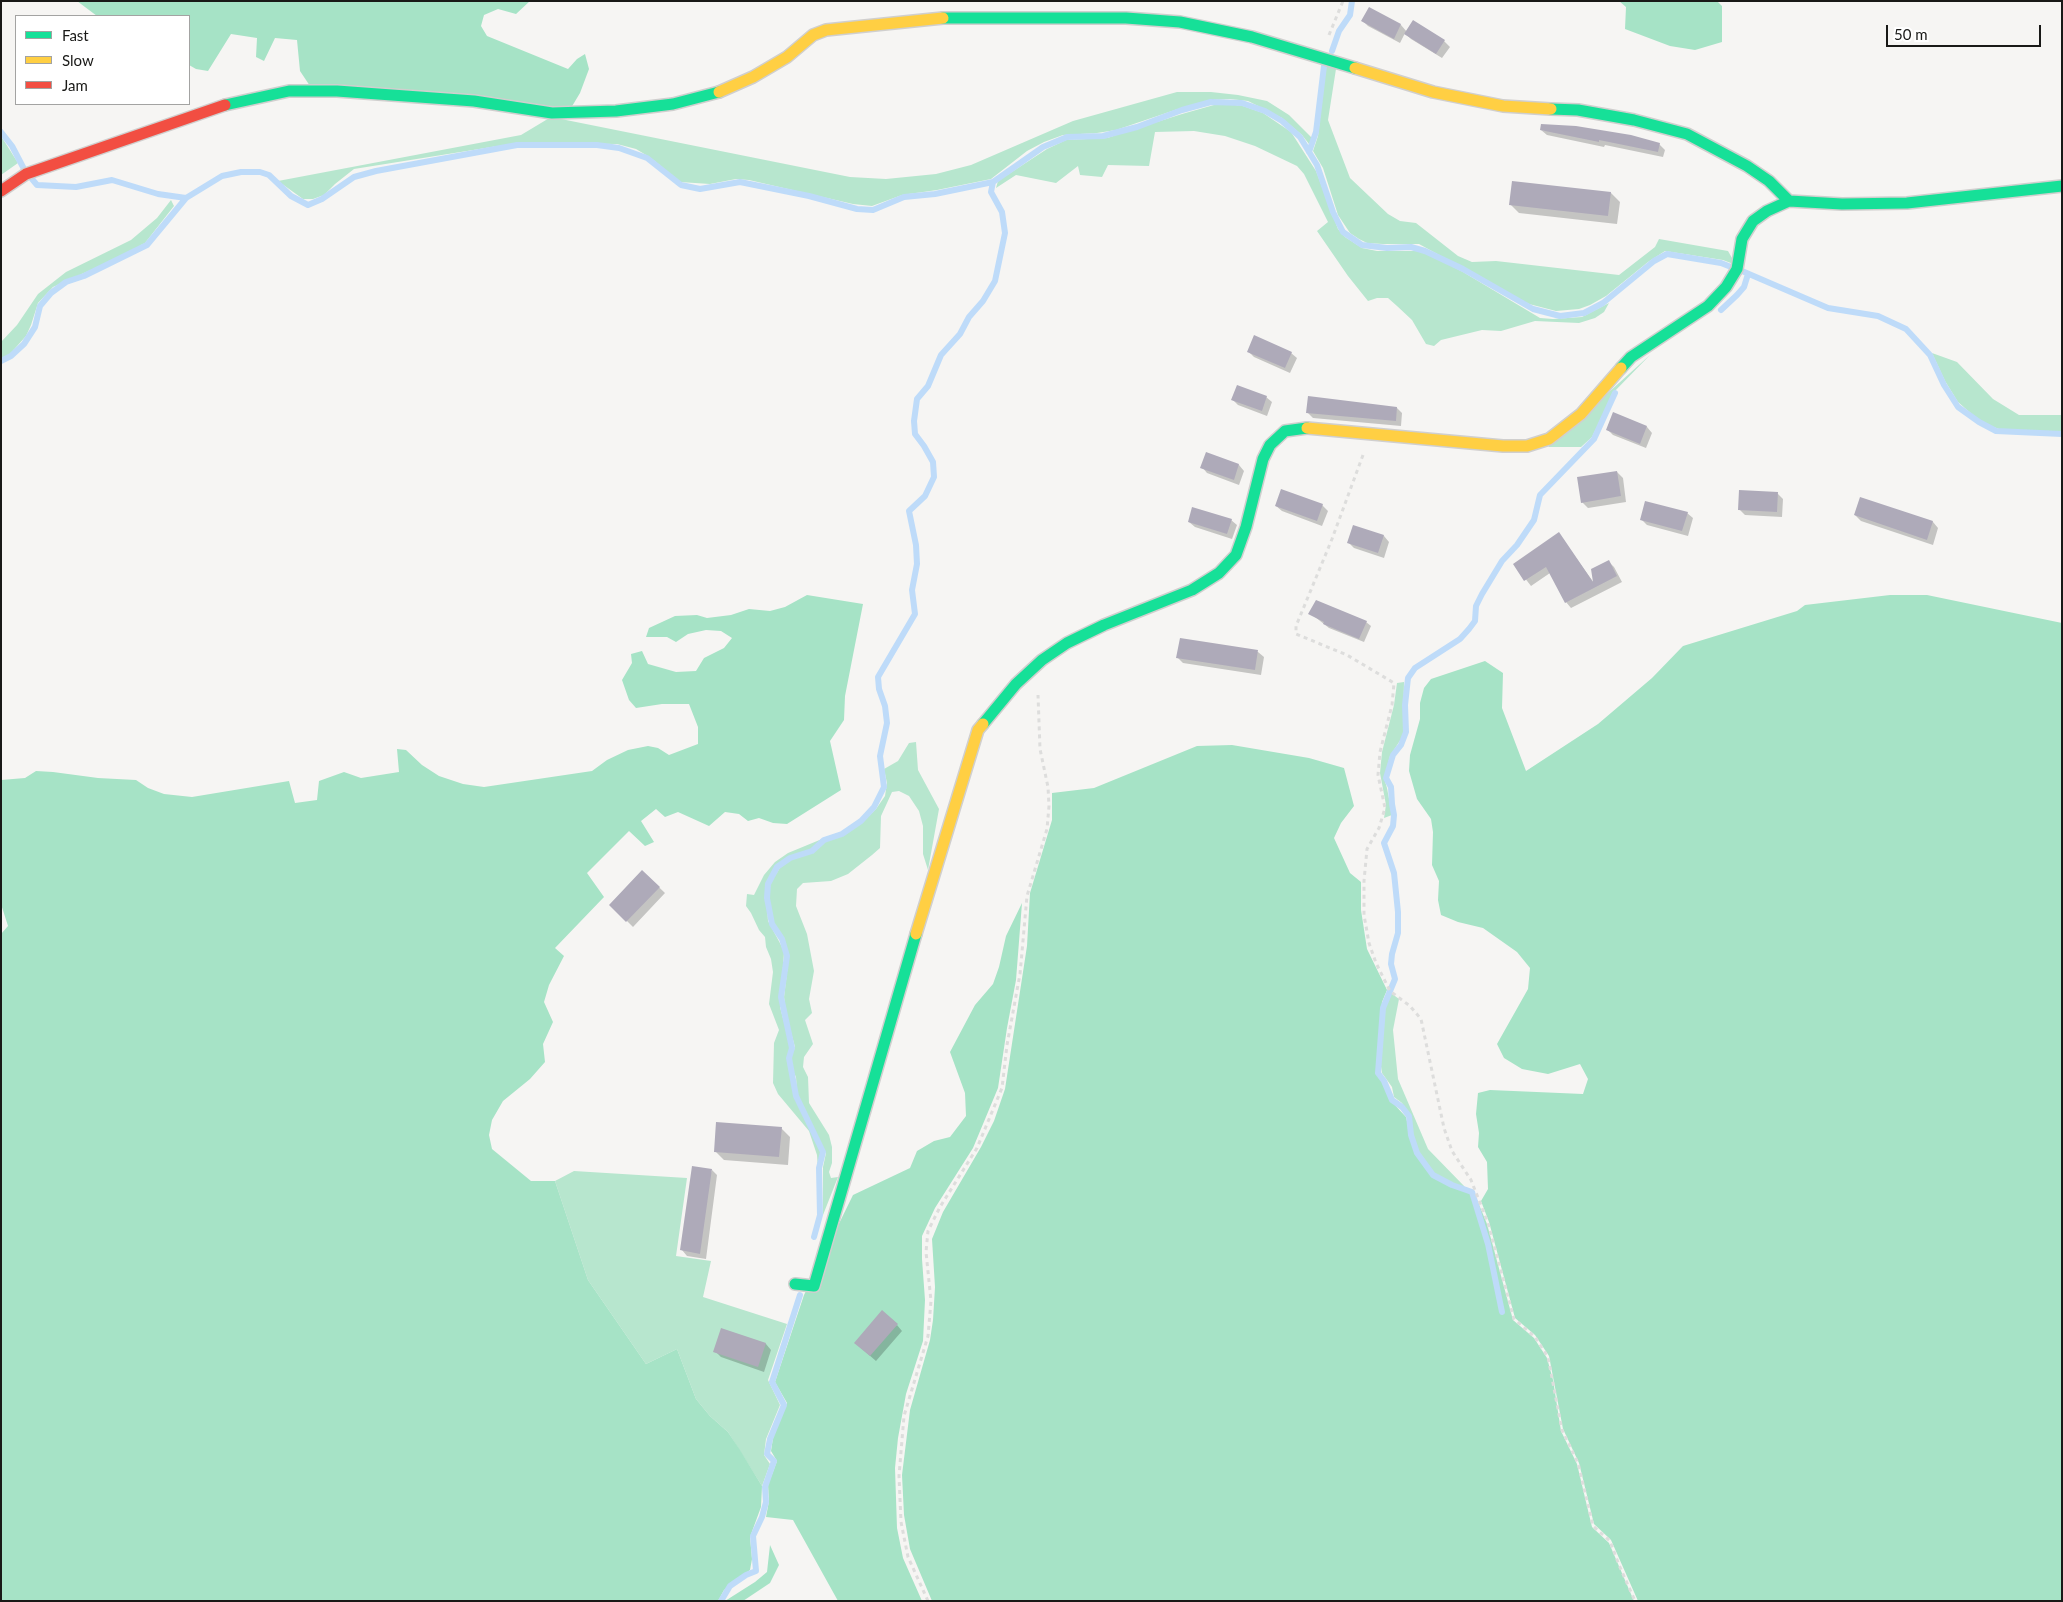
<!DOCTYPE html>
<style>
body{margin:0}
#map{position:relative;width:2063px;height:1602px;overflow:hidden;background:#f6f5f3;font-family:Lato,sans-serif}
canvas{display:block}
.frame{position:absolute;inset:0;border:2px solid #191917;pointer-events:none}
.legend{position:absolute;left:15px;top:15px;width:175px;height:90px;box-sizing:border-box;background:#fff;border:1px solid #a3a3a2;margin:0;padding:6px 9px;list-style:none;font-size:15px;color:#191917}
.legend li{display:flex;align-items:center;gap:10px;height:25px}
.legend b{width:25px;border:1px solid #a3a3a2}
.scale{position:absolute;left:1886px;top:25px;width:155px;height:22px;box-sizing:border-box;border:2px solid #191917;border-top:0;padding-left:6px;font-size:15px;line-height:18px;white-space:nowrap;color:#191917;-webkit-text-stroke:4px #fff;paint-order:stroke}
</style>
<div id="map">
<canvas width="2063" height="1602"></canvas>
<div class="frame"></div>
<ul class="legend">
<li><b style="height:6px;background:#16e098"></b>Fast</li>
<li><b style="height:6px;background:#ffcf43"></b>Slow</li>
<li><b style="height:6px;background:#f24e42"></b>Jam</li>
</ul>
<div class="scale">50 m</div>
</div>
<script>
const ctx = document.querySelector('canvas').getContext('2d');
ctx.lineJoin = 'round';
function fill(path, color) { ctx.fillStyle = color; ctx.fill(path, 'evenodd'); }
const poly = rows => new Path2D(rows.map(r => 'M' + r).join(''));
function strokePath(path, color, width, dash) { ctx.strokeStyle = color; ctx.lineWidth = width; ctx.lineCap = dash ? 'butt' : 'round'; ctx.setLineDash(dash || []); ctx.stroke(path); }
const green = poly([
 [1326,66,1336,69,1328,120,1350,178,1388,214,1400,221,1416,223,1458,256,1472,262,1496,261,1619,275,1655,247,1659,239,1728,251,1736,265,1723,260,1665,251,1648,262,1606,296,1590,305,1579,309,1556,311,1529,304,1419,244,1383,244,1367,243,1359,239,1350,233,1338,215,1323,168,1313,151,1318,136],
 [1177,92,1211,92,1238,95,1267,101,1289,115,1312,138,1309,144,1302,135,1282,118,1248,101,1230,99,1211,100,1178,109,1116,130,1097,133,1063,135,1044,142,1027,151,991,179,937,190,902,195,872,206,853,204,749,180,736,179,710,184,680,182,651,158,636,149,617,144,517,143,354,169,335,184,324,195,313,199,303,199,278,181,521,135,551,117,850,177,886,179,936,174,971,165,1073,121],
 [1221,103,1243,106,1263,113,1291,132,1316,171,1338,229,1345,237,1362,248,1377,251,1417,251,1432,256,1463,272,1540,318,1553,319,1582,317,1609,303,1604,312,1595,318,1579,323,1535,321,1501,331,1482,330,1441,340,1434,346,1426,344,1412,320,1397,306,1388,298,1377,298,1368,301,1348,276,1317,231,1328,222,1304,174,1297,166,1255,146,1225,136,1194,131,1155,132,1149,166,1108,165,1102,177,1080,175,1078,166,1056,183,1016,175,996,188,998,181,1047,149,1066,140,1107,138,1182,114],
 [1,136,18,163,1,175],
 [171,200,174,206,145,243,115,259,53,287,38,303,31,325,26,336,10,354,1,359,1,342,17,325,38,294,66,272,131,240,157,218],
 [1932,353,1957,362,1993,399,2019,415,2062,415,2062,432,2019,431,1999,429,1988,425,1975,417,1958,402,1945,381],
 [1650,355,1613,393,1592,437,1581,447,1548,447],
 [1404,682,1403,736,1390,756,1384,778,1387,788,1392,815,1384,818,1386,805,1380,773,1382,752,1394,705,1397,683],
 [916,742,918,770,939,809,928,870,923,854,923,826,919,811,909,796,899,791,892,792,887,803,881,816,880,848,872,855,848,874,831,881,803,883,797,889,796,906,807,934,814,971,809,999,812,1013,805,1020,813,1044,804,1057,803,1067,808,1077,809,1103,829,1135,832,1147,832,1163,829,1172,831,1178,838,1177,823,1215,823,1167,826,1153,797,1094,796,1077,792,1069,791,1058,795,1047,786,1015,784,997,789,956,783,936,773,922,769,895,770,884,781,866,790,860,814,851,824,841,843,836,863,822,876,809,885,796,887,783,884,769,898,761,909,743],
 [822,839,811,850,789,858,777,866,766,888,768,921,781,945,784,953,780,1007,791,1048,789,1058,794,1097,821,1153,818,1170,817,1155,809,1131,778,1094,773,1083,774,1043,779,1030,769,1004,773,972,771,959,766,947,765,937,759,930,751,913,746,906,747,894,754,895,764,875,775,862,788,853],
 [1391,993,1399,999,1393,1030,1398,1079,1428,1149,1465,1187,1452,1183,1434,1173,1418,1151,1412,1134,1410,1117,1402,1103,1394,1097,1392,1087,1382,1073,1380,1060,1382,1021,1386,1003],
 [574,1171,687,1178,676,1256,711,1261,703,1297,787,1324,768,1380,780,1405,766,1439,764,1455,770,1464,762,1486,728,1432,710,1416,696,1399,677,1349,646,1364,588,1280,555,1181]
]);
const forest = poly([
 [77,1,530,1,516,14,498,9,484,15,481,26,487,36,568,69,577,59,585,54,589,69,580,93,571,108,310,86,300,71,297,40,275,38,264,61,256,57,257,38,231,34,208,71,196,69,189,65,189,16,97,16],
 [1619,1,1717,1,1722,6,1722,42,1695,50,1670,46,1625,29,1626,7],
 [807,595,863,604,845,696,844,720,830,741,841,790,787,824,773,823,759,818,748,821,739,814,725,812,709,826,678,812,665,817,656,809,641,821,654,842,645,846,629,831,587,873,604,897,555,948,564,956,549,985,544,1002,553,1022,543,1044,545,1062,530,1079,503,1101,492,1120,489,1135,492,1149,531,1181,555,1181,588,1280,646,1364,677,1349,696,1399,710,1416,728,1432,740,1450,762,1486,761,1507,750,1537,752,1559,750,1570,724,1590,718,1601,1,1601,1,934,8,926,1,904,1,780,25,778,36,771,53,772,98,778,136,780,148,788,164,794,192,797,289,781,295,803,317,800,319,781,344,772,361,778,399,772,397,749,406,750,422,765,439,776,463,784,484,787,592,771,607,760,628,750,648,746,658,748,669,755,698,744,698,727,689,704,662,704,636,708,629,700,622,680,632,663,631,654,642,651,648,664,676,672,696,671,704,658,724,648,732,638,721,631,706,630,688,634,676,642,667,637,646,637,649,628,675,616,697,615,707,618,731,615,749,609,770,611,785,607],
 [1890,595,1927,595,2062,623,2062,1601,1638,1601,1611,1540,1594,1524,1579,1463,1563,1429,1549,1356,1535,1335,1515,1318,1489,1222,1481,1201,1488,1189,1487,1162,1478,1147,1479,1133,1476,1114,1478,1093,1490,1090,1583,1094,1588,1079,1580,1064,1548,1074,1522,1069,1504,1058,1497,1044,1528,989,1530,968,1517,952,1483,928,1458,922,1441,915,1438,900,1439,881,1432,865,1433,832,1431,819,1417,799,1409,771,1410,755,1420,719,1420,703,1424,688,1431,679,1485,661,1503,673,1502,708,1526,771,1598,724,1652,678,1683,646,1797,611,1805,605],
 [1232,745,1309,758,1344,768,1354,806,1341,823,1334,838,1350,873,1361,882,1361,910,1367,949,1387,990,1382,1002,1376,1074,1383,1082,1392,1102,1406,1117,1413,1146,1427,1169,1434,1178,1470,1193,1488,1251,1501,1313,1503,1313,1489,1243,1473,1190,1487,1224,1513,1320,1534,1338,1547,1358,1553,1380,1561,1431,1577,1464,1592,1527,1609,1543,1634,1601,932,1601,910,1549,904,1515,902,1475,910,1410,930,1340,933,1320,935,1287,932,1239,943,1212,981,1147,994,1121,1005,1089,1027,946,1030,893,1052,820,1052,793,1094,788,1197,746],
 [1022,903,1016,980,1007,1028,998,1088,973,1148,935,1208,922,1236,922,1259,925,1300,923,1341,906,1394,898,1438,895,1468,897,1528,903,1558,922,1601,838,1601,793,1520,766,1517,769,1501,768,1485,777,1461,771,1451,773,1438,787,1403,775,1382,804,1295,853,1195,910,1168,917,1151,934,1141,950,1137,966,1116,965,1093,950,1052,975,1005,993,984,999,967,1006,936],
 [770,1545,779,1565,770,1583,743,1601,725,1601,755,1582,767,1572]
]);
const shadow = poly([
 [1369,8,1401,25,1407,32,1444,41,1450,47,1442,58,1411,39,1405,33,1400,43,1368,26,1363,21],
 [1541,130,1659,144,1665,150,1663,157,1605,145,1604,147,1547,135],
 [1611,193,1620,202,1617,224,1519,213,1510,204],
 [1248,351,1291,353,1297,358,1290,373,1254,357],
 [1266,397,1272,402,1267,416,1238,405,1233,400],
 [1397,408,1402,413,1401,426,1313,418,1307,412],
 [1613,414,1647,427,1652,433,1646,448,1613,435,1607,429],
 [1207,453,1239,465,1244,471,1239,485,1207,473,1202,467],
 [1617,472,1623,478,1626,502,1588,508,1582,502],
 [1778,494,1783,499,1782,517,1745,515,1739,509],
 [1861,498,1933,522,1938,528,1933,545,1861,521,1855,515],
 [1322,505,1328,511,1322,526,1282,511,1276,506],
 [1687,513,1693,518,1688,536,1647,525,1642,520],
 [1231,520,1237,525,1232,539,1195,527,1189,522],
 [1559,534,1594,583,1608,561,1614,567,1622,582,1571,608,1566,602,1550,573,1531,586,1514,564],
 [1384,536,1389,542,1384,558,1354,548,1348,542],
 [1310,613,1366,622,1371,626,1364,642,1329,628],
 [1181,640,1258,652,1264,657,1261,675,1183,663,1178,658],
 [642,871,665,893,633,927,611,905],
 [781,1128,790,1137,788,1165,724,1160,715,1151],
 [712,1170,717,1175,706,1259,687,1256,682,1250],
 [897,1325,902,1331,876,1361,861,1348],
 [722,1330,766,1344,771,1350,764,1372,721,1357,715,1351]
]);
const stream = poly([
 [1332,51,1339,31,1350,15,1352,1],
 [1,132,12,146,24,169],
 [1309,152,1316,132,1324,66],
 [32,179,37,185,76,187,112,180,158,194,186,198],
 [1742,271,1828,308,1878,316,1906,329,1930,355,1944,385,1958,407,1979,422,1996,431,2062,434],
 [1721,310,1737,295,1744,287,1748,274],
 [1,361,11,356,24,344,35,327,40,306,51,293,66,282,84,276,147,245,186,198,222,176,241,172,260,172,269,175,291,196,308,205,322,199,354,177,376,171,517,145,597,145,619,148,647,158,681,185,700,189,740,182,809,196,857,209,873,210,904,197,935,194,993,182,1043,147,1067,137,1103,136,1137,127,1182,110,1211,102,1242,103,1265,111,1282,121,1300,137,1317,165,1333,212,1343,232,1362,245,1387,248,1411,247,1425,251,1463,269,1533,309,1560,316,1584,313,1603,303,1654,261,1667,254,1721,263,1731,267],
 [814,1237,820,1215,819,1168,823,1152,796,1096,789,1058,792,1048,781,997,787,956,782,939,772,924,767,898,768,884,777,867,790,858,812,851,824,840,842,834,861,821,874,807,884,787,880,756,887,723,885,706,879,689,878,677,915,614,912,590,917,564,916,545,909,511,925,496,934,477,933,462,924,446,915,434,914,421,917,399,928,386,941,355,960,334,969,317,983,301,995,281,1005,233,1002,212,991,192,993,182],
 [1502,1312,1488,1244,1472,1192,1452,1185,1433,1175,1417,1153,1411,1135,1409,1116,1402,1107,1392,1100,1384,1081,1378,1073,1383,1008,1395,979,1391,964,1392,954,1398,933,1398,912,1394,873,1384,843,1393,826,1394,815,1392,804,1391,787,1386,778,1393,755,1401,745,1406,732,1405,705,1408,678,1415,668,1460,639,1469,629,1475,621,1476,606,1482,594,1502,561,1517,545,1534,520,1540,495,1594,439,1615,393],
 [721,1601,730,1586,746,1575,756,1571,753,1536,762,1517,766,1502,765,1487,774,1461,767,1454,770,1439,784,1405,772,1382,800,1295]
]);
const building = poly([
 [1369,7,1401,24,1394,39,1361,21],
 [1413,20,1445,40,1436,54,1404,34],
 [1541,124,1576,126,1631,135,1660,143,1658,152,1599,140,1599,142,1540,130],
 [1512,181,1611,192,1608,216,1509,205],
 [1254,335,1292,352,1285,368,1247,352],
 [1237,385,1267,396,1262,411,1231,400],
 [1308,396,1397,407,1396,421,1306,413],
 [1613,412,1647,426,1640,444,1606,430],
 [1206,452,1239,464,1234,480,1200,468],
 [1617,471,1621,496,1581,503,1577,477],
 [1281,489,1323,504,1317,521,1275,506],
 [1739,490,1778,492,1777,512,1738,510],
 [1860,497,1933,521,1927,540,1854,515],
 [1645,501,1688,512,1682,531,1640,520],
 [1192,507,1232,519,1227,534,1188,522],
 [1353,525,1384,535,1378,553,1347,543],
 [1559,532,1593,582,1591,569,1609,560,1617,576,1565,603,1546,567,1524,581,1513,564],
 [1316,600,1367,621,1359,639,1323,624,1324,622,1308,614],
 [1180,638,1258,650,1255,670,1176,658],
 [642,870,660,887,626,922,609,905],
 [716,1122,782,1127,779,1157,714,1152],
 [692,1166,712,1169,700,1254,680,1250],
 [882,1310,898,1324,870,1356,854,1343],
 [721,1328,766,1343,758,1367,713,1352]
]);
const path = poly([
 [1329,35,1343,1],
 [1363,455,1332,539,1296,626,1296,634,1347,655,1394,683,1392,705,1380,752,1378,775,1385,808,1379,828,1367,849,1364,881,1364,915,1369,943,1376,963,1390,991,1410,1006,1421,1019,1444,1128,1452,1151,1471,1180,1488,1223,1514,1319,1535,1337,1548,1357,1562,1430,1578,1463,1593,1526,1610,1541,1619,1565,1635,1601],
 [928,1601,908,1557,901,1522,899,1476,904,1416,928,1336,931,1301,926,1252,928,1231,940,1207,977,1148,1002,1088,1007,1045,1020,974,1027,896,1047,829,1049,806,1048,787,1040,749,1038,695]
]);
const fast = poly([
 [943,18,1126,18,1180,22,1252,37,1355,68],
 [225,105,289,91,337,91,474,101,552,113,616,111,673,104,719,92],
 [1551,109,1578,110,1634,120,1687,134,1747,166,1769,181,1789,201,1842,204,1907,203,2062,186],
 [1621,368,1631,357,1708,306,1726,287,1737,269,1742,239,1753,221,1767,211,1789,201],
 [983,724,1016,684,1042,660,1067,643,1104,625,1192,590,1219,573,1236,555,1246,527,1263,459,1270,445,1285,431,1307,428],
 [795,1284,814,1286,916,934]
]);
const slow = poly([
 [1355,68,1433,92,1503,106,1551,109],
 [719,92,753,77,787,57,813,35,826,30,943,18],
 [1307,428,1503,446,1527,446,1549,439,1581,414,1621,368],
 [916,934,978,730,983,724]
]);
const jam = poly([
 [1,191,26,174,225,105]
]);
fill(green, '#b7e6ce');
fill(forest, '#a6e3c6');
fill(shadow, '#0003');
strokePath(stream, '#bedbf9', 6);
fill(building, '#aeaab9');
strokePath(fast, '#d0cfce', 14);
strokePath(slow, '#d0cfce', 14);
strokePath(jam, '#d0cfce', 14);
strokePath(path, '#dddddc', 3, [4, 4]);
strokePath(fast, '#16e098', 11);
strokePath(slow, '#ffcf43', 11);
strokePath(jam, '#f24e42', 11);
</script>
